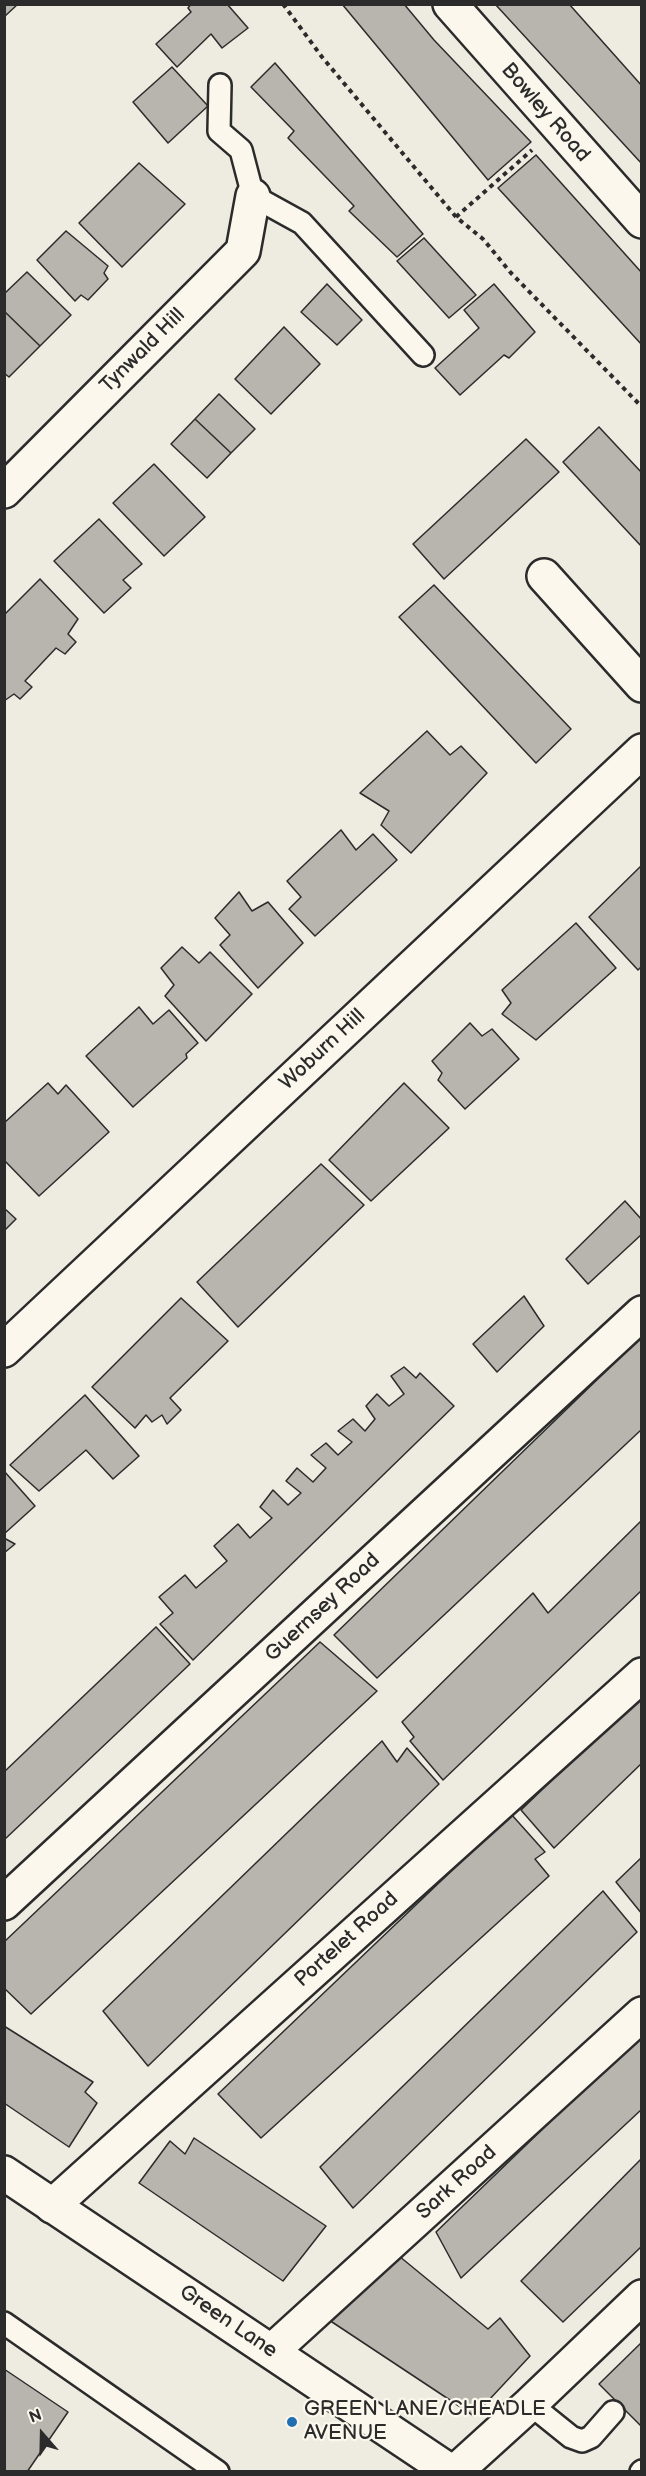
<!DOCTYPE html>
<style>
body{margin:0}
#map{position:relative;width:646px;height:2476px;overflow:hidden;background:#eeebe0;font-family:"Balsamiq Sans",sans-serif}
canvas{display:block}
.frame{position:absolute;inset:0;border:6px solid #2b2b2b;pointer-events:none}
.north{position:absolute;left:12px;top:2404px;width:60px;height:60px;-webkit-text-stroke:4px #fbf7ec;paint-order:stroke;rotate:340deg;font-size:16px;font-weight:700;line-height:24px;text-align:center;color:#2b2b2b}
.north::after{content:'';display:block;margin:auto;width:21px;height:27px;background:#2b2b2b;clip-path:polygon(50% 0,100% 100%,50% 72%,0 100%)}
</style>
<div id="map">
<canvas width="646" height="2476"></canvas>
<div class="frame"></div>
<div class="north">N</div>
</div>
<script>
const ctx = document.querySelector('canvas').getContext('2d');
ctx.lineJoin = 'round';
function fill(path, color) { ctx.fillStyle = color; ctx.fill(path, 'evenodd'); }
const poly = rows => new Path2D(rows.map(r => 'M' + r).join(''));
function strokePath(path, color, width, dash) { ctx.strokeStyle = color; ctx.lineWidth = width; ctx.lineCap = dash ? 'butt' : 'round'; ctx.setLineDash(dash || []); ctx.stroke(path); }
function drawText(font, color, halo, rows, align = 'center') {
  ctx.font = font + ' "Balsamiq Sans",sans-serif'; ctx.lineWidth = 4.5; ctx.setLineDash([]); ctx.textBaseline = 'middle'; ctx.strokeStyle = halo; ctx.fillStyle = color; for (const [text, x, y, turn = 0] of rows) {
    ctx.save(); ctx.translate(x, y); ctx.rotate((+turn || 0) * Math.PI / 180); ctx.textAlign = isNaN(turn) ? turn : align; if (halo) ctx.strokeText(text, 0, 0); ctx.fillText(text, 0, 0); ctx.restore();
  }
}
const building = poly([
 [4,4,18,4,4,17,4,4],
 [191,4,227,4,248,28,222,48,211,34,177,67,156,44,191,12,188,8,191,4],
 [342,4,404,4,434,40,531,142,488,180,342,4],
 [495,4,569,4,642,86,642,164,495,4],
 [275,63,423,234,397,257,349,211,354,206,288,138,294,131,251,87,275,63],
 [172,67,208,106,168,143,133,102,172,67],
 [536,155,642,273,642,345,498,188,536,155],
 [139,163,185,204,122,267,79,223,139,163],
 [66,231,108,266,104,273,108,279,88,300,81,295,75,301,37,260,66,231],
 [424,238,476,295,449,318,397,261,424,238],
 [27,272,71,315,40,346,4,311,4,294,27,272],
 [327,284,362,320,337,345,301,312,327,284],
 [494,284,535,332,509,358,504,355,460,395,435,368,479,328,464,310,494,284],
 [4,311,40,346,9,377,4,373,4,311],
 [284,327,320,364,271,414,235,379,284,327],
 [219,394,255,429,231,453,195,419,219,394],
 [195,419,231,453,207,478,171,444,195,419],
 [599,427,642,473,642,547,563,462,599,427],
 [526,439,559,472,444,579,413,544,526,439],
 [154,464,205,517,164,556,113,503,154,464],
 [99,519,142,564,123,580,131,588,104,613,54,561,99,519],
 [40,579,78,619,68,634,76,642,65,654,56,648,25,681,32,687,20,699,14,694,4,701,4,615,40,579],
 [434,585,571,729,536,763,399,617,434,585],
 [427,731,450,755,461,746,487,773,411,853,381,825,389,811,360,793,427,731],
 [341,830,356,850,373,834,397,860,315,936,289,909,301,897,287,881,341,830],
 [642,865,642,966,638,970,589,917,642,865],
 [239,892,252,911,268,902,303,943,258,988,220,945,230,935,215,918,239,892],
 [576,923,616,968,536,1040,502,1014,511,1003,502,990,576,923],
 [182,947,199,963,210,952,252,994,206,1041,165,996,174,985,161,968,182,947],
 [139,1007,153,1024,169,1010,198,1043,186,1054,187,1058,133,1107,86,1056,139,1007],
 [470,1023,482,1036,492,1029,519,1059,465,1109,438,1080,442,1073,432,1061,470,1023],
 [48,1083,58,1094,66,1085,109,1132,39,1196,4,1160,4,1123,48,1083],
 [404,1083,449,1128,371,1201,329,1160,404,1083],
 [321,1164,364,1205,238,1327,197,1282,321,1164],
 [625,1201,642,1220,642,1234,588,1284,566,1259,625,1201],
 [4,1208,16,1219,4,1231,4,1208],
 [524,1296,544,1326,497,1372,473,1344,524,1296],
 [181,1298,228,1341,170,1398,181,1410,167,1424,162,1415,152,1422,146,1415,135,1428,92,1387,181,1298],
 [642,1336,642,1429,377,1678,334,1635,642,1336],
 [404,1367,416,1378,420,1373,454,1406,193,1660,160,1624,173,1613,159,1597,185,1575,196,1588,227,1561,214,1546,238,1524,250,1538,272,1518,260,1507,273,1490,288,1505,301,1493,286,1481,297,1468,313,1482,326,1468,311,1455,326,1443,338,1455,352,1442,338,1431,353,1419,365,1431,375,1419,366,1406,377,1394,389,1406,404,1394,391,1376,404,1367],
 [85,1395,139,1456,113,1479,86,1450,39,1491,10,1465,85,1395],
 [4,1471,35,1506,4,1534,4,1471],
 [642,1520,642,1590,443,1780,410,1741,414,1737,402,1722,533,1593,548,1613,642,1520],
 [4,1538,15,1544,4,1553,4,1538],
 [156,1627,190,1664,4,1840,4,1772,156,1627],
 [320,1642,377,1691,31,2014,4,1988,4,1942,320,1642],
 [642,1693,642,1763,554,1848,521,1810,642,1693],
 [382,1741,397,1762,407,1748,439,1784,148,2066,103,2011,382,1741],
 [511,1814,545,1852,535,1859,549,1876,261,2138,218,2094,511,1814],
 [642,1857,642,1914,616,1882,642,1857],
 [603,1891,637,1932,353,2208,320,2167,603,1891],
 [4,2026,93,2082,85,2092,97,2103,69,2147,4,2103,4,2026],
 [642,2033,642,2109,461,2278,436,2232,642,2033],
 [194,2138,326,2226,283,2281,139,2183,170,2141,185,2154,194,2138],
 [642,2158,642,2246,563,2322,521,2281,642,2158],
 [399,2256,488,2329,500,2318,530,2356,474,2416,329,2320,399,2256],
 [642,2342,642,2427,599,2384,642,2342],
 [4,2369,68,2412,27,2472,4,2472,4,2369]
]);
const path = poly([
 [283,4,322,57,456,217,483,239,511,273,642,407],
 [456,217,532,150]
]);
const lane = poly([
 [220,85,219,131,241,150,253,196,302,223,423,355],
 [4,2323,218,2472],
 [530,2404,571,2437,582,2441,591,2437,613,2412],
 [641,2472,642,2471]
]);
const street = poly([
 [450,4,642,221],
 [4,491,243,251,253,196],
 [544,576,642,685],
 [4,1350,642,751],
 [4,1903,642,1313],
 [52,2206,642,1675],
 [272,2351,642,2014],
 [455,2472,530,2404,642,2297]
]);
const secondary = poly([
 [4,2173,451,2472]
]);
const markers = [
 [292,2422,6,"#1f6fb2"]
];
const streetNames = [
 ["Bowley Road",545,113,49],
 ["Tynwald Hill",143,351,-45],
 ["Woburn Hill",323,1050,-43],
 ["Guernsey Road",323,1608,-43],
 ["Portelet Road",347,1940,-42],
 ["Sark Road",457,2183,-42],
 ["Green Lane",228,2322,34]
];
const poiNames = [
 ["GREEN LANE/CHEADLE",304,2410],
 ["AVENUE",304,2434]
];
fill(building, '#b8b5ae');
strokePath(building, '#2b2b2b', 1.5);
strokePath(lane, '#2b2b2b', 26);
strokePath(street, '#2b2b2b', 38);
strokePath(secondary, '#2b2b2b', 38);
strokePath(path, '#2b2b2b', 4, [4.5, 4.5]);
strokePath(lane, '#fbf7ec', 21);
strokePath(street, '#fbf7ec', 33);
strokePath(secondary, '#fbf7ec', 33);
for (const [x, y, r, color] of markers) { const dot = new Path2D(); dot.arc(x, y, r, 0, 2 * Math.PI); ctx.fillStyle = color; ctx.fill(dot); strokePath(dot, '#fbf7ec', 2); }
drawText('21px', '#2b2b2b', '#fbf7ec', streetNames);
drawText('21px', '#2b2b2b', '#fbf7ec', poiNames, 'left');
</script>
